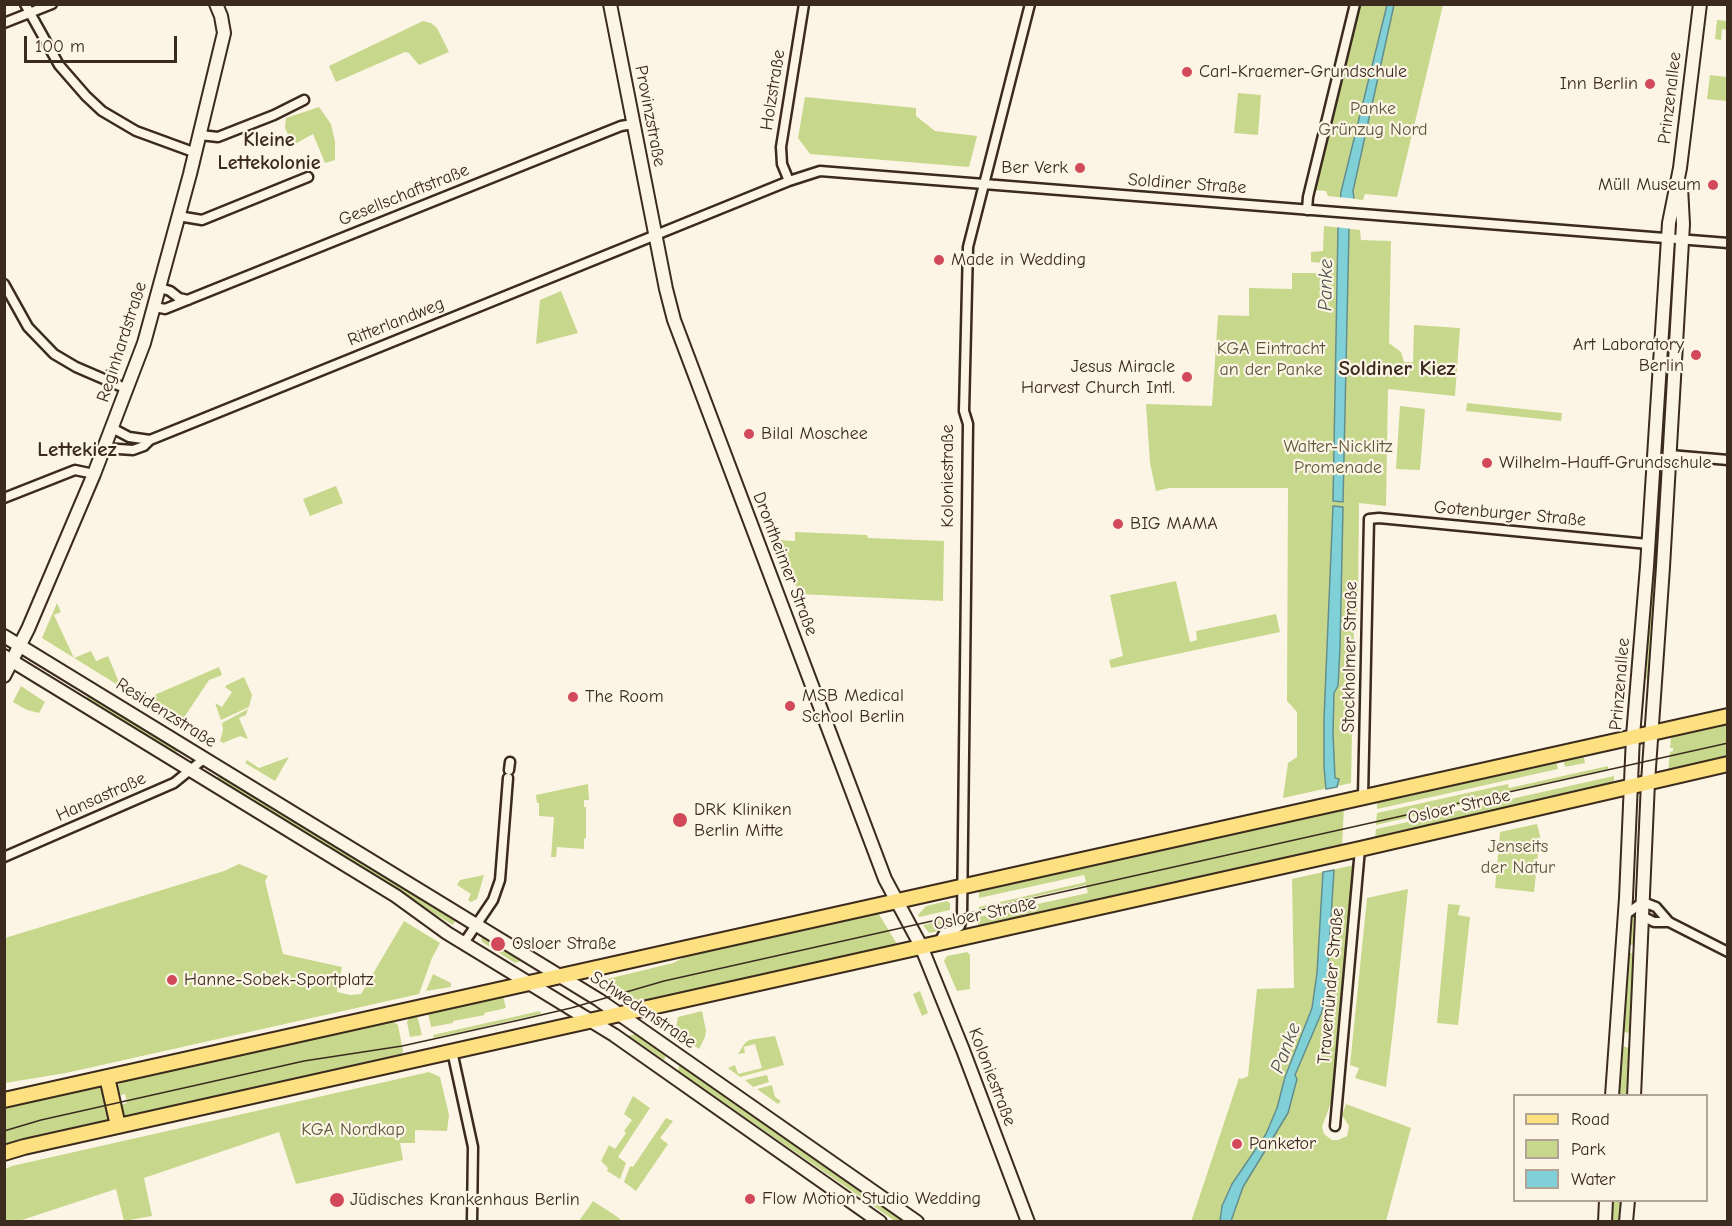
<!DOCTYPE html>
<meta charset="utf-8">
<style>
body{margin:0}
#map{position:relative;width:1732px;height:1226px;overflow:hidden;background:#fcf5e5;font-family:"Comic Neue",sans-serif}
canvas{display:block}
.frame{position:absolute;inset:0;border:6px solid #3b2a1e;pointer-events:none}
.legend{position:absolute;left:1513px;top:1094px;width:195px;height:108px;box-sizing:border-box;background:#fcf5e5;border:2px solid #afa495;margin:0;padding:8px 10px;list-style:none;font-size:18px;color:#3b2a1e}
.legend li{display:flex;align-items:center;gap:12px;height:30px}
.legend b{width:30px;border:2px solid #afa495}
.scale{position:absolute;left:24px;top:36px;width:153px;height:27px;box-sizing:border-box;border:3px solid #3b2a1e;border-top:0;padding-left:8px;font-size:18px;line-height:21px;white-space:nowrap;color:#3b2a1e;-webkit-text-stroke:4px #fcf5e5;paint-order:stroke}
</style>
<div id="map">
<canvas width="1732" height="1226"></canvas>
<div class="frame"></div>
<ul class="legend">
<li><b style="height:8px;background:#fde080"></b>Road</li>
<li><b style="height:16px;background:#c7d88c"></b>Park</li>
<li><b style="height:16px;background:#80d1d7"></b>Water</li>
</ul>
<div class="scale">100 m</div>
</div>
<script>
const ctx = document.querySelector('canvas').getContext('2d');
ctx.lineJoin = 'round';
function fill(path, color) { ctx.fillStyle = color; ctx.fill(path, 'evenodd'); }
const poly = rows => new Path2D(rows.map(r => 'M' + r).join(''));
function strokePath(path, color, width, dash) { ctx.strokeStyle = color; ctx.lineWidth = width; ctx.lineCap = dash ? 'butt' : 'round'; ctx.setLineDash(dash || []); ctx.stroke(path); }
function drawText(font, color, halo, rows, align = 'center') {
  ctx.font = font + ' "Comic Neue",sans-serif'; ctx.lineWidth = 4.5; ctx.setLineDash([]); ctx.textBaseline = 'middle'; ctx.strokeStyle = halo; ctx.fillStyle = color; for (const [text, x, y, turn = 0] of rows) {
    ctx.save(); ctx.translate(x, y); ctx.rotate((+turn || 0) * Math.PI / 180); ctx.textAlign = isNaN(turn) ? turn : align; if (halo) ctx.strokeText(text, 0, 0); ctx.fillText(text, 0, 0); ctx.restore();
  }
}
const green = poly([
 [1359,5,1443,5,1397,197,1365,194,1363,200,1328,196,1326,191,1314,190],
 [1717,20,1727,21,1727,30,1722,29,1721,40,1715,39],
 [423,21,431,23,437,28,449,52,419,65,409,53,405,52,336,82,329,66],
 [1710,75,1727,77,1727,93,1726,93,1727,101,1707,99],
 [1238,93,1261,95,1258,135,1234,133],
 [805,97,916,108,916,116,935,131,977,136,969,167,810,154,798,138],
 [319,107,331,124,335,141,335,160,325,163,313,134,293,145,285,128,286,118],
 [1324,226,1360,230,1361,240,1391,241,1389,343,1401,352,1404,362,1413,362,1414,325,1460,328,1455,396,1388,389,1386,506,1359,503,1358,606,1354,628,1351,783,1283,798,1288,763,1297,757,1297,712,1287,701,1288,488,1169,488,1156,491,1150,463,1146,404,1212,406,1218,315,1249,316,1249,288,1292,289,1292,273,1323,273,1323,263,1311,262,1311,252,1323,251],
 [1670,287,1674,287,1664,434,1660,434],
 [561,291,578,333,536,344,540,300],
 [1467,403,1562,413,1561,421,1466,411],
 [1400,406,1425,409,1420,470,1396,469],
 [1660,443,1664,443,1656,562,1653,562],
 [336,486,343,503,310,516,303,499],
 [795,532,867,535,868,538,944,541,943,601,799,594,779,540,795,541],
 [1652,571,1656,571,1649,679,1646,679],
 [1176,581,1190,642,1197,640,1196,631,1276,614,1280,632,1111,668,1109,660,1123,656,1110,595],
 [57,603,61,612,54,615,74,658,91,651,96,661,108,656,121,687,42,638],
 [219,667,222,675,209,680,183,719,203,732,198,734,143,700],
 [244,677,252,695,249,707,221,720,215,703,222,707,232,692,225,687,227,685],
 [21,686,45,702,39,713,27,710,13,702],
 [88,694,180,749,174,754,86,700],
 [248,709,246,715,239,718,248,739,240,736,223,743,220,741,223,730,222,723],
 [1727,722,1727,760,1668,773,1670,752,1673,751,1673,748,1670,748,1671,735],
 [1583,753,1585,763,1565,767,1563,758],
 [289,757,275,781,245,763,247,760,259,768],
 [1556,760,1558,769,1377,809,1377,800],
 [1608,766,1608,769,1510,791,1510,794,1376,825,1377,813,1508,784,1509,788],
 [221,774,456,919,453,925,215,779],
 [1614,776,1614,784,1375,839,1376,829],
 [588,784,589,800,584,800,584,807,586,807,586,838,584,839,584,849,557,847,556,857,551,857,554,817,539,816,539,803,537,803,536,795],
 [1344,807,1342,846,978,927,978,917,1088,893,1086,885,979,909,979,907,1086,882,1084,875,979,898,979,890],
 [1537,824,1540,836,1534,892,1495,888,1500,832],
 [239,864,268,876,265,881,283,954,342,967,337,992,350,995,361,994,404,921,440,943,432,958,419,994,66,1073,5,1083,5,938,224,871],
 [1354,865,1332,1100,1322,1127,1324,1134,1332,1140,1338,1140,1347,1136,1349,1126,1342,1115,1346,1104,1411,1128,1386,1221,1191,1222,1239,1078,1242,1079,1248,1076,1257,989,1294,988,1292,879],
 [484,875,477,899,471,902,468,900,471,894,457,885,460,880],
 [1408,889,1394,1021,1386,1087,1355,1078,1359,1068,1350,1065,1367,898],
 [947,901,950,903,950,910,919,917,918,915,926,906],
 [1448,904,1460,905,1458,915,1470,917,1458,1025,1437,1023],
 [877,911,897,944,634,1004,622,996,624,995,622,989,619,990,618,987,612,989,599,981,673,963,693,953],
 [1633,917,1636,919,1635,945,1627,945,1630,921],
 [950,919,950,927,947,929,929,933,923,925],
 [483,935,524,960,515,963,482,942,481,939],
 [967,952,970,955,970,989,957,991,944,961,947,956],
 [1627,953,1634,953,1630,1031,1628,1033,1622,1031],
 [433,974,451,983,451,987,426,991],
 [920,991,928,1013,922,1016,913,994],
 [503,996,506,1008,484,1013,485,1015,453,1021,453,1023,431,1027,428,1013],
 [540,1011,541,1014,434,1038,433,1035],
 [702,1011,706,1031,705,1037,699,1049,675,1032,678,1017],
 [417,1015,422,1035,410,1037,407,1022,410,1016],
 [392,1021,398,1025,403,1051,400,1056,126,1117,121,1115,119,1105,127,1103,125,1094,117,1096,116,1091,119,1084,125,1080],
 [636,1034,666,1055,664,1060,628,1036],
 [775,1036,784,1065,740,1077,728,1068,735,1065,738,1074,762,1068,755,1044,744,1047,745,1053,738,1054,745,1043,749,1040],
 [1622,1046,1629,1048,1626,1095,1619,1095],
 [679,1066,681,1066,905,1221,895,1221,678,1071],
 [429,1072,440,1077,449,1115,447,1131,415,1130,415,1143,400,1143,403,1160,296,1184,279,1132,144,1178,152,1216,124,1221,116,1189,19,1221,5,1221,5,1169,12,1166],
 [767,1075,769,1082,753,1087,745,1080],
 [772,1085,775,1097,781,1101,778,1104,757,1089],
 [98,1086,103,1088,109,1117,107,1122,5,1146,5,1107],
 [633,1096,650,1108,618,1157,626,1163,620,1179,607,1171,608,1168,601,1161,609,1145,615,1149,626,1133,624,1131,632,1120,624,1114],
 [666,1118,673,1121,660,1138,668,1144,636,1191,624,1182,630,1166,633,1167],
 [593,1201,619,1218,621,1221,579,1221],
 [1613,1201,1620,1201,1619,1221,1612,1221]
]);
const water = poly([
 [1387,5,1394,5,1353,191,1354,199,1349,229,1343,502,1333,501,1338,228,1341,192,1387,5],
 [1333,506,1343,507,1340,648,1338,686,1334,693,1333,734,1335,778,1339,779,1337,787,1326,789,1324,767,1324,719,1333,506],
 [1334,870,1326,997,1321,1014,1295,1075,1297,1079,1288,1113,1243,1187,1231,1221,1220,1221,1222,1206,1232,1184,1266,1134,1277,1108,1285,1077,1312,1008,1317,973,1323,872,1334,870]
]);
const pier = poly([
 [1338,197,1357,199,1352,229,1335,227]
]);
const street = poly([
 [25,4,59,65,86,96,102,111,136,131,196,153],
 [4,23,52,4],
 [200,135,218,137,274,115,304,100],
 [789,181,782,164,781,147,804,4],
 [1307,210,1308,197,1355,4],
 [178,216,202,220,308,177],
 [4,284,28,327,54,354,76,367,127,389],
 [160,288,170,291,179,298,188,300],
 [155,307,165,309,586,140,621,126,633,124],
 [112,428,129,437,150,440],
 [104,448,133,450,144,446,150,440,202,419,789,181,820,171,1728,243],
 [1670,455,1728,460],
 [4,498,75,470,94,474],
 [509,770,510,762],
 [1363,796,1369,519,1379,518,1648,544],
 [4,857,174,783,205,758],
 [1625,915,1643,902,1656,907,1669,922,1728,952],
 [1640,915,1654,922,1669,922],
 [939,942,944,933,953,931,960,926,962,917,968,424,964,411,968,247,1030,4],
 [464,943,493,900,500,880,508,778],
 [452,1051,473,1147,472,1222],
 [1335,1126,1360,849]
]);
const secondary = poly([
 [610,4,666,289,674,320,885,879,921,946,963,1050,1028,1222],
 [4,636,599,1000,917,1222],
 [4,656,396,896,447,933,614,1035,880,1222],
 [4,676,28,629,94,474,144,343,190,174,224,33,221,16,216,4],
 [1612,1096,1626,898,1633,736,1647,566,1669,223,1680,168,1700,4],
 [1634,1096,1648,782,1663,567,1683,224,1681,187],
 [1605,1222,1606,1200],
 [1626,1222,1628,1200]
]);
const primary = poly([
 [107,1077,118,1126],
 [4,1100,1728,716],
 [4,1153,24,1147,1360,849,1728,764]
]);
const tram = poly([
 [4,1131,41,1120,304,1061,402,1046,524,1019,571,1008,664,981,1728,743]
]);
const markers = [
 [1187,72,6,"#d1495b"],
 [1650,84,6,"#d1495b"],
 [1080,168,6,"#d1495b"],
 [1713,185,6,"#d1495b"],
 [939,260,6,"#d1495b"],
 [1696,355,6,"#d1495b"],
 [1187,377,6,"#d1495b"],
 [749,434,6,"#d1495b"],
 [1487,463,6,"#d1495b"],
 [1118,524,6,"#d1495b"],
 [573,697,6,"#d1495b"],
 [790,706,6,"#d1495b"],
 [680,820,8,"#d1495b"],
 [498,944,8,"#d1495b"],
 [172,980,6,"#d1495b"],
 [1237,1144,6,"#d1495b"],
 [750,1199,6,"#d1495b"],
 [337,1200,8,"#d1495b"]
];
const poiNames = [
 ["Carl-Kraemer-Grundschule",1199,72],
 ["Inn Berlin",1638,84,"right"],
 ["Ber Verk",1068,168,"right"],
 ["Müll Museum",1701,185,"right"],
 ["Made in Wedding",951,260],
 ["Art Laboratory",1684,345,"right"],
 ["Berlin",1684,366,"right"],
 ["Jesus Miracle",1175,367,"right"],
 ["Harvest Church Intl.",1175,388,"right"],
 ["Bilal Moschee",761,434],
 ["Wilhelm-Hauff-Grundschule",1499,463],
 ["BIG MAMA",1130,524],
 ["MSB Medical",802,696],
 ["School Berlin",802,717],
 ["The Room",585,697],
 ["DRK Kliniken",694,810],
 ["Berlin Mitte",694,831],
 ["Osloer Straße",512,944],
 ["Hanne-Sobek-Sportplatz",184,980],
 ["Panketor",1249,1144],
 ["Flow Motion Studio Wedding",762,1199],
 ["Jüdisches Krankenhaus Berlin",350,1200]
];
const streetNames = [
 ["Holzstraße",773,90,-81],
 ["Prinzenallee",1670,98,-83],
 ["Provinzstraße",650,116,79],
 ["Soldiner Straße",1187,184,4],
 ["Gesellschaftstraße",404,195,-22],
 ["Ritterlandweg",396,322,-22],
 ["Reginhardstraße",122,342,-72],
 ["Koloniestraße",948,476,-90],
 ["Gotenburger Straße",1510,514,5],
 ["Drontheimer Straße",785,564,69],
 ["Stockholmer Straße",1350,657,-89],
 ["Prinzenallee",1620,684,-85],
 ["Residenzstraße",166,713,32],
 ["Hansastraße",101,797,-24],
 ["Osloer Straße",1459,807,-13],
 ["Osloer Straße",985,914,-12],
 ["Travemünder Straße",1331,986,-85],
 ["Schwedenstraße",643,1010,34],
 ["Koloniestraße",992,1077,69]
];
const parkNames = [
 ["Panke",1373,109],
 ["Grünzug Nord",1373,130],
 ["KGA Eintracht",1271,349],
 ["an der Panke",1271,370],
 ["Walter-Nicklitz",1338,447],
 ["Promenade",1338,468],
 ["Jenseits",1518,847],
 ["der Natur",1518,868],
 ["KGA Nordkap",353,1130]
];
const neighbourhoodNames = [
 ["Kleine",269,140],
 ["Lettekolonie",269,163]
];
const waterNames = [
 ["Panke",1326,285,-89],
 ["Panke",1286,1048,-69]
];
const quarterNames = [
 ["Soldiner Kiez",1397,369],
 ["Lettekiez",77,450]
];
fill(green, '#c7d88c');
fill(water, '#80d1d7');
strokePath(water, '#648e8d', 1.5);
fill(pier, '#fcf5e5');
strokePath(street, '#3b2a1e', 13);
strokePath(secondary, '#3b2a1e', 16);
strokePath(primary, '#3b2a1e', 18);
strokePath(street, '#fcf5e5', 8);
strokePath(secondary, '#fcf5e5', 12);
strokePath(primary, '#fde080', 14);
strokePath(tram, '#3b2a1e', 1.5);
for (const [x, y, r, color] of markers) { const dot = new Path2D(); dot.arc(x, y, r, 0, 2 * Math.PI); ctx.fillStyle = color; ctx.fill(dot); strokePath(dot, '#fcf5e5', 2); }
drawText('18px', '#3b2a1e', '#fcf5e5', poiNames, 'left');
drawText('18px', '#3b2a1e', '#fcf5e5', streetNames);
drawText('18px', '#5e563a', '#fcf5e5', parkNames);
drawText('bold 20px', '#3b2a1e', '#fcf5e5', neighbourhoodNames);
drawText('italic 20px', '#4c544c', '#fcf5e5', waterNames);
drawText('bold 21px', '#3b2a1e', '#fcf5e5', quarterNames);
</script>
